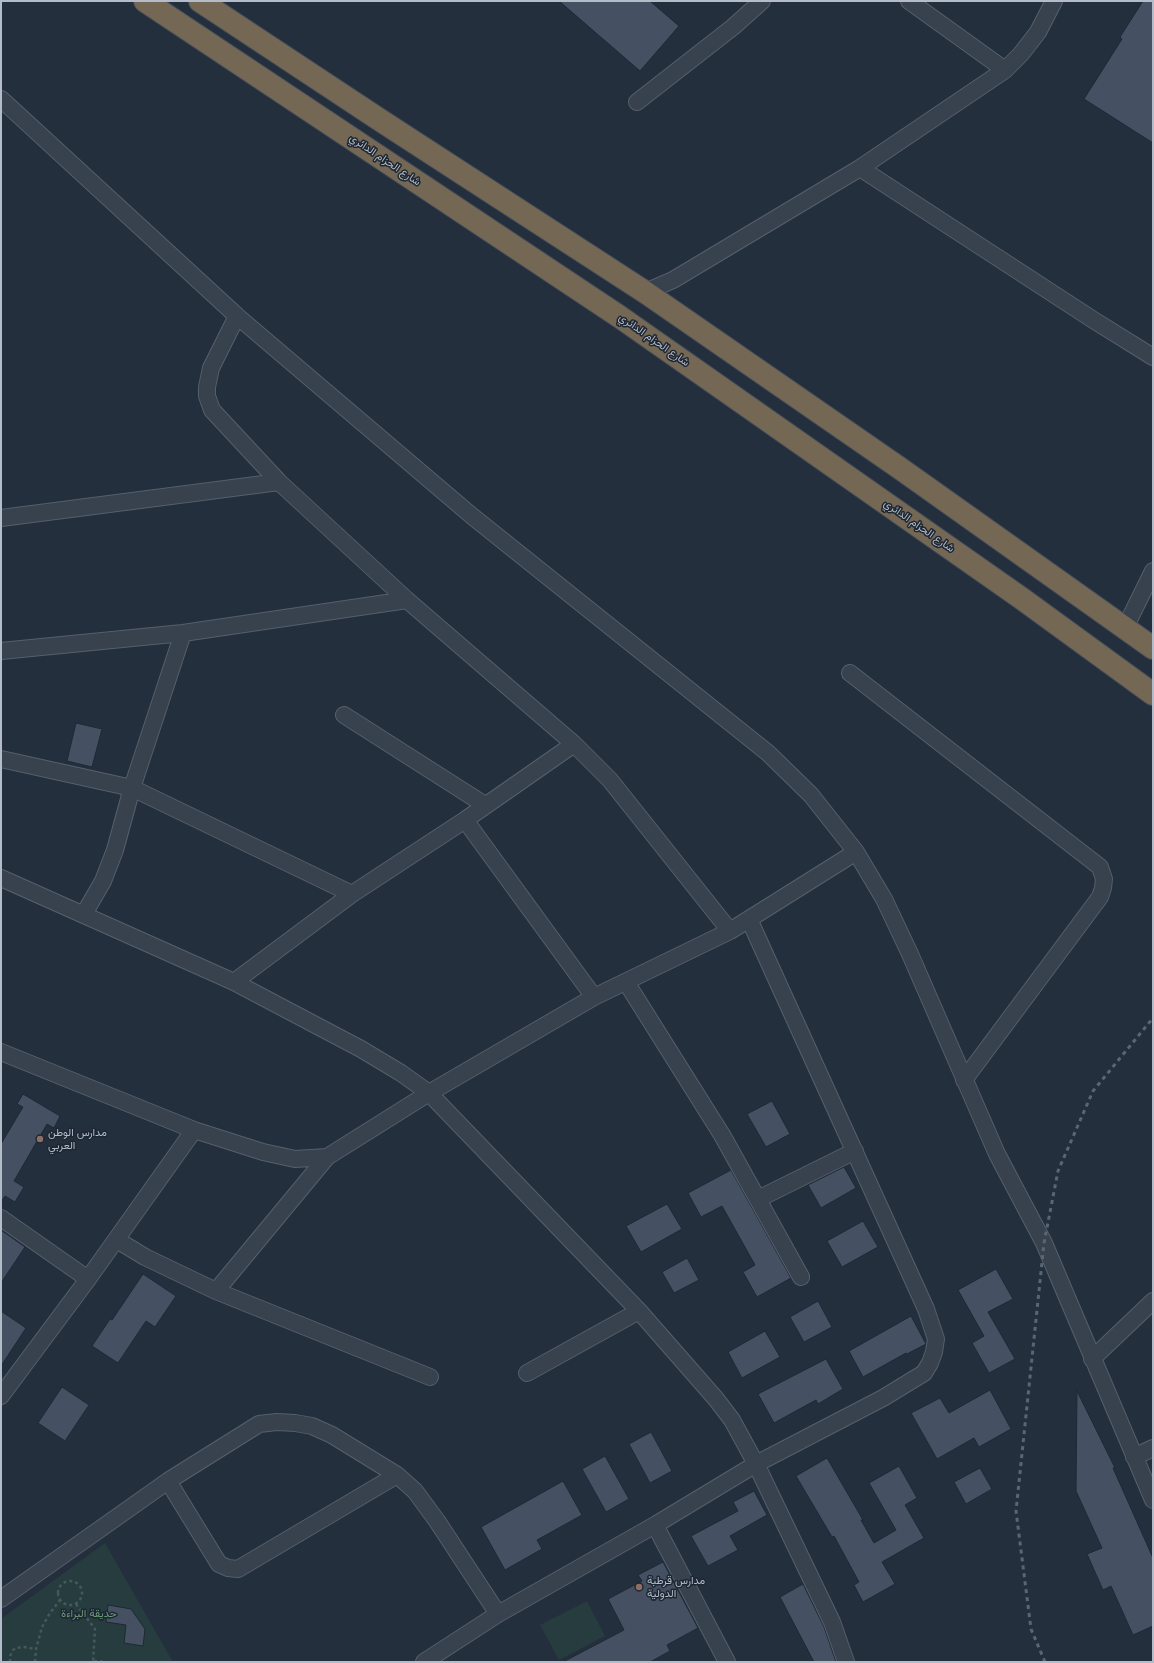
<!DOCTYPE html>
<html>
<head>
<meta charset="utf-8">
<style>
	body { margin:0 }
	#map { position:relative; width:1154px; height:1663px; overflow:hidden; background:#242f3e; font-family:"PT Sans",sans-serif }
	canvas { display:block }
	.frame { position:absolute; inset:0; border:2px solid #b4bcc9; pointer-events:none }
</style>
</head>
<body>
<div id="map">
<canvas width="1154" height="1663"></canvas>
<div class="frame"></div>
</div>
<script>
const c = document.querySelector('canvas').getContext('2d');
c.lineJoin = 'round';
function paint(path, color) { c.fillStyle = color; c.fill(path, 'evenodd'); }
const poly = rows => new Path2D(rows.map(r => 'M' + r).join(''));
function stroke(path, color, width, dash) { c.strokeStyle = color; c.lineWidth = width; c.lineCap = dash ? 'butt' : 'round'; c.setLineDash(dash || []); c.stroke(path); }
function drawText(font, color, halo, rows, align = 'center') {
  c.font = font + ' "PT Sans",Vazirmatn,sans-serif'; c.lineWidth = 3; c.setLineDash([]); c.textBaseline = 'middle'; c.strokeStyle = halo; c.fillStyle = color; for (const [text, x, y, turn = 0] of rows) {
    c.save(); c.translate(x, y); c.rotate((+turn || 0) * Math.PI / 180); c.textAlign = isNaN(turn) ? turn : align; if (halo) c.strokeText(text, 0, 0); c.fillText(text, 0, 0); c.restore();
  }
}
paint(poly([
	[105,1543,173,1662,1,1662,1,1619],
	[587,1601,605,1636,559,1660,540,1625]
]), '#263c3f');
const building = poly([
	[559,1,650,1,679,26,640,71,559,1],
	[1143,1,1153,1,1153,143,1084,99,1122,39,1120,37,1143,1],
	[76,723,102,729,92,767,67,761,76,723],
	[23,1094,60,1116,54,1128,47,1124,14,1181,24,1187,15,1202,5,1196,1,1202,1,1144,23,1107,17,1104,23,1094],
	[772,1101,790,1134,766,1147,747,1114,772,1101],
	[844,1167,856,1188,821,1208,808,1185,844,1167],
	[731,1170,791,1278,757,1297,743,1272,755,1265,722,1206,701,1217,688,1193,731,1170],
	[667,1204,682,1229,641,1252,626,1226,667,1204],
	[863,1221,878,1247,842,1267,827,1241,863,1221],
	[1,1230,25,1247,1,1283,1,1230],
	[687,1258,699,1280,674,1293,662,1272,687,1258],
	[996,1269,1013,1299,988,1312,1015,1359,989,1373,972,1343,984,1336,958,1290,996,1269],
	[143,1274,176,1296,155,1327,146,1321,118,1363,92,1346,110,1319,112,1320,143,1274],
	[818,1301,832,1327,804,1342,790,1317,818,1301],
	[1,1311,26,1328,1,1366,1,1311],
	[911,1316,926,1344,907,1354,906,1353,863,1377,849,1351,911,1316],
	[765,1331,780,1357,742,1378,728,1352,765,1331],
	[826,1359,843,1389,818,1404,816,1400,774,1423,758,1394,826,1359],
	[62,1387,89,1405,65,1441,38,1423,62,1387],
	[990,1390,1011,1429,979,1447,974,1438,937,1459,911,1413,940,1398,949,1413,990,1390],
	[1077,1391,1115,1468,1113,1468,1153,1558,1153,1626,1133,1635,1111,1586,1103,1590,1087,1554,1102,1548,1076,1491,1077,1391],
	[651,1432,672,1471,650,1483,629,1444,651,1432],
	[605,1456,629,1499,606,1512,582,1469,605,1456],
	[827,1458,863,1520,861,1520,874,1543,896,1530,869,1483,899,1466,917,1498,905,1505,924,1538,882,1562,895,1584,863,1602,854,1585,859,1582,834,1536,832,1537,796,1476,827,1458],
	[980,1468,992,1489,966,1504,954,1482,980,1468],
	[563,1481,582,1515,537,1540,542,1549,505,1570,481,1527,563,1481],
	[754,1491,767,1515,730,1536,738,1550,708,1566,691,1536,738,1511,733,1502,754,1491],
	[663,1562,698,1628,667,1645,670,1651,650,1662,563,1662,624,1630,608,1599,642,1581,638,1575,663,1562],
	[803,1584,824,1627,836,1662,814,1662,780,1597,803,1584],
	[108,1605,131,1609,145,1629,143,1646,124,1643,126,1625,106,1622,108,1605]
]);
paint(building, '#455162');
stroke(building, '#1f2835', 1);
const minor = poly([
	[909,1,1005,70],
	[1,99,237,316,472,516,768,753,811,795,856,852,884,899,910,954,997,1154,1044,1243,1153,1500],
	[637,102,733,27,762,1],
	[860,168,1095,321,1153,357],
	[645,292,673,280,860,168,1005,70,1021,54,1038,32,1054,1],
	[237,316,211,368,207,387,207,396,212,410,279,482,407,600,574,744,610,780,730,931],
	[1,518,279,482],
	[1125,628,1153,571],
	[1,651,183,633,407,600],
	[850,673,1100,867,1104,879,1103,888,1100,897,964,1080],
	[344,715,485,805],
	[1,759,132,788,352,894],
	[465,820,594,997],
	[1,878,234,982,361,1049,401,1073,429,1093,639,1311,716,1399,732,1420,756,1464,832,1622,846,1662],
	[84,914,103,881,115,850,132,788,183,633],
	[234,982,352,894,465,820,574,744],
	[626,982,722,1135,801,1277],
	[1,1052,194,1130,263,1152,295,1159,327,1157],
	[758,1199,855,1151],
	[1,1218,88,1279],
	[117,1240,145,1257,216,1291,430,1377],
	[216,1291,327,1157,429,1093,594,997,730,931,856,852],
	[1092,1359,1153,1301],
	[527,1373,639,1311],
	[1,1396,88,1279,194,1130],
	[1134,1457,1153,1448],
	[168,1481,219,1564,228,1568,238,1569,397,1475],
	[655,1525,727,1662],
	[1,1599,168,1481,259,1424,277,1422,295,1423,312,1426,332,1435,397,1475,415,1491,437,1521,498,1614],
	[424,1662,498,1614,655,1525,756,1464,883,1398,924,1373,930,1363,934,1352,936,1339,926,1309,749,919]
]);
const highway = poly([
	[145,1,620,317,1021,598,1153,694],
	[200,1,380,120,645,292,901,469,1153,648]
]);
stroke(minor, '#565f6c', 18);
stroke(highway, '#434c59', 24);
stroke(poly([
	'58 1593a12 12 0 1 1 24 0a12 12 0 1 1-24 0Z',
	[76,1604,95,1629,93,1662],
	[94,1661,105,1662],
	[10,1662,10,1656,13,1650,16,1648,24,1647,36,1649],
	[35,1662,36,1649,42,1627,50,1613,60,1600]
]), '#44595c', 2.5, [3, 3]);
stroke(minor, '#38414e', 16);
stroke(highway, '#746855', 22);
stroke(poly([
	[1045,1662,1031,1629,1016,1511,1044,1243,1058,1171,1093,1091,1153,1018]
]), '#5a6575', 3, [4, 4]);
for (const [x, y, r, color] of [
	[40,1139,4,"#8d6e63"],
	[639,1587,4,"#8d6e63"]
]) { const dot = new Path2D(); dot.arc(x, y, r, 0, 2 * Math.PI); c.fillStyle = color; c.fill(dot); stroke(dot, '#1d2633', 1.5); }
drawText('11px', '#b4bcc9', '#1d2633', [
	["شارع الحزام الدائري",385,160,34],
	["شارع الحزام الدائري",654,340,35],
	["شارع الحزام الدائري",919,526,35]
]);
drawText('11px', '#b4bcc9', '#1d2633', [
	["مدارس الوطن",48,1133],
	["العربي",48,1146],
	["مدارس قرطبة",647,1581],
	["الدولية",647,1594]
], 'left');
drawText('11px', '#6b9a76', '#1d2633', [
	["حديقة البراءة",89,1614]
]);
</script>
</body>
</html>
